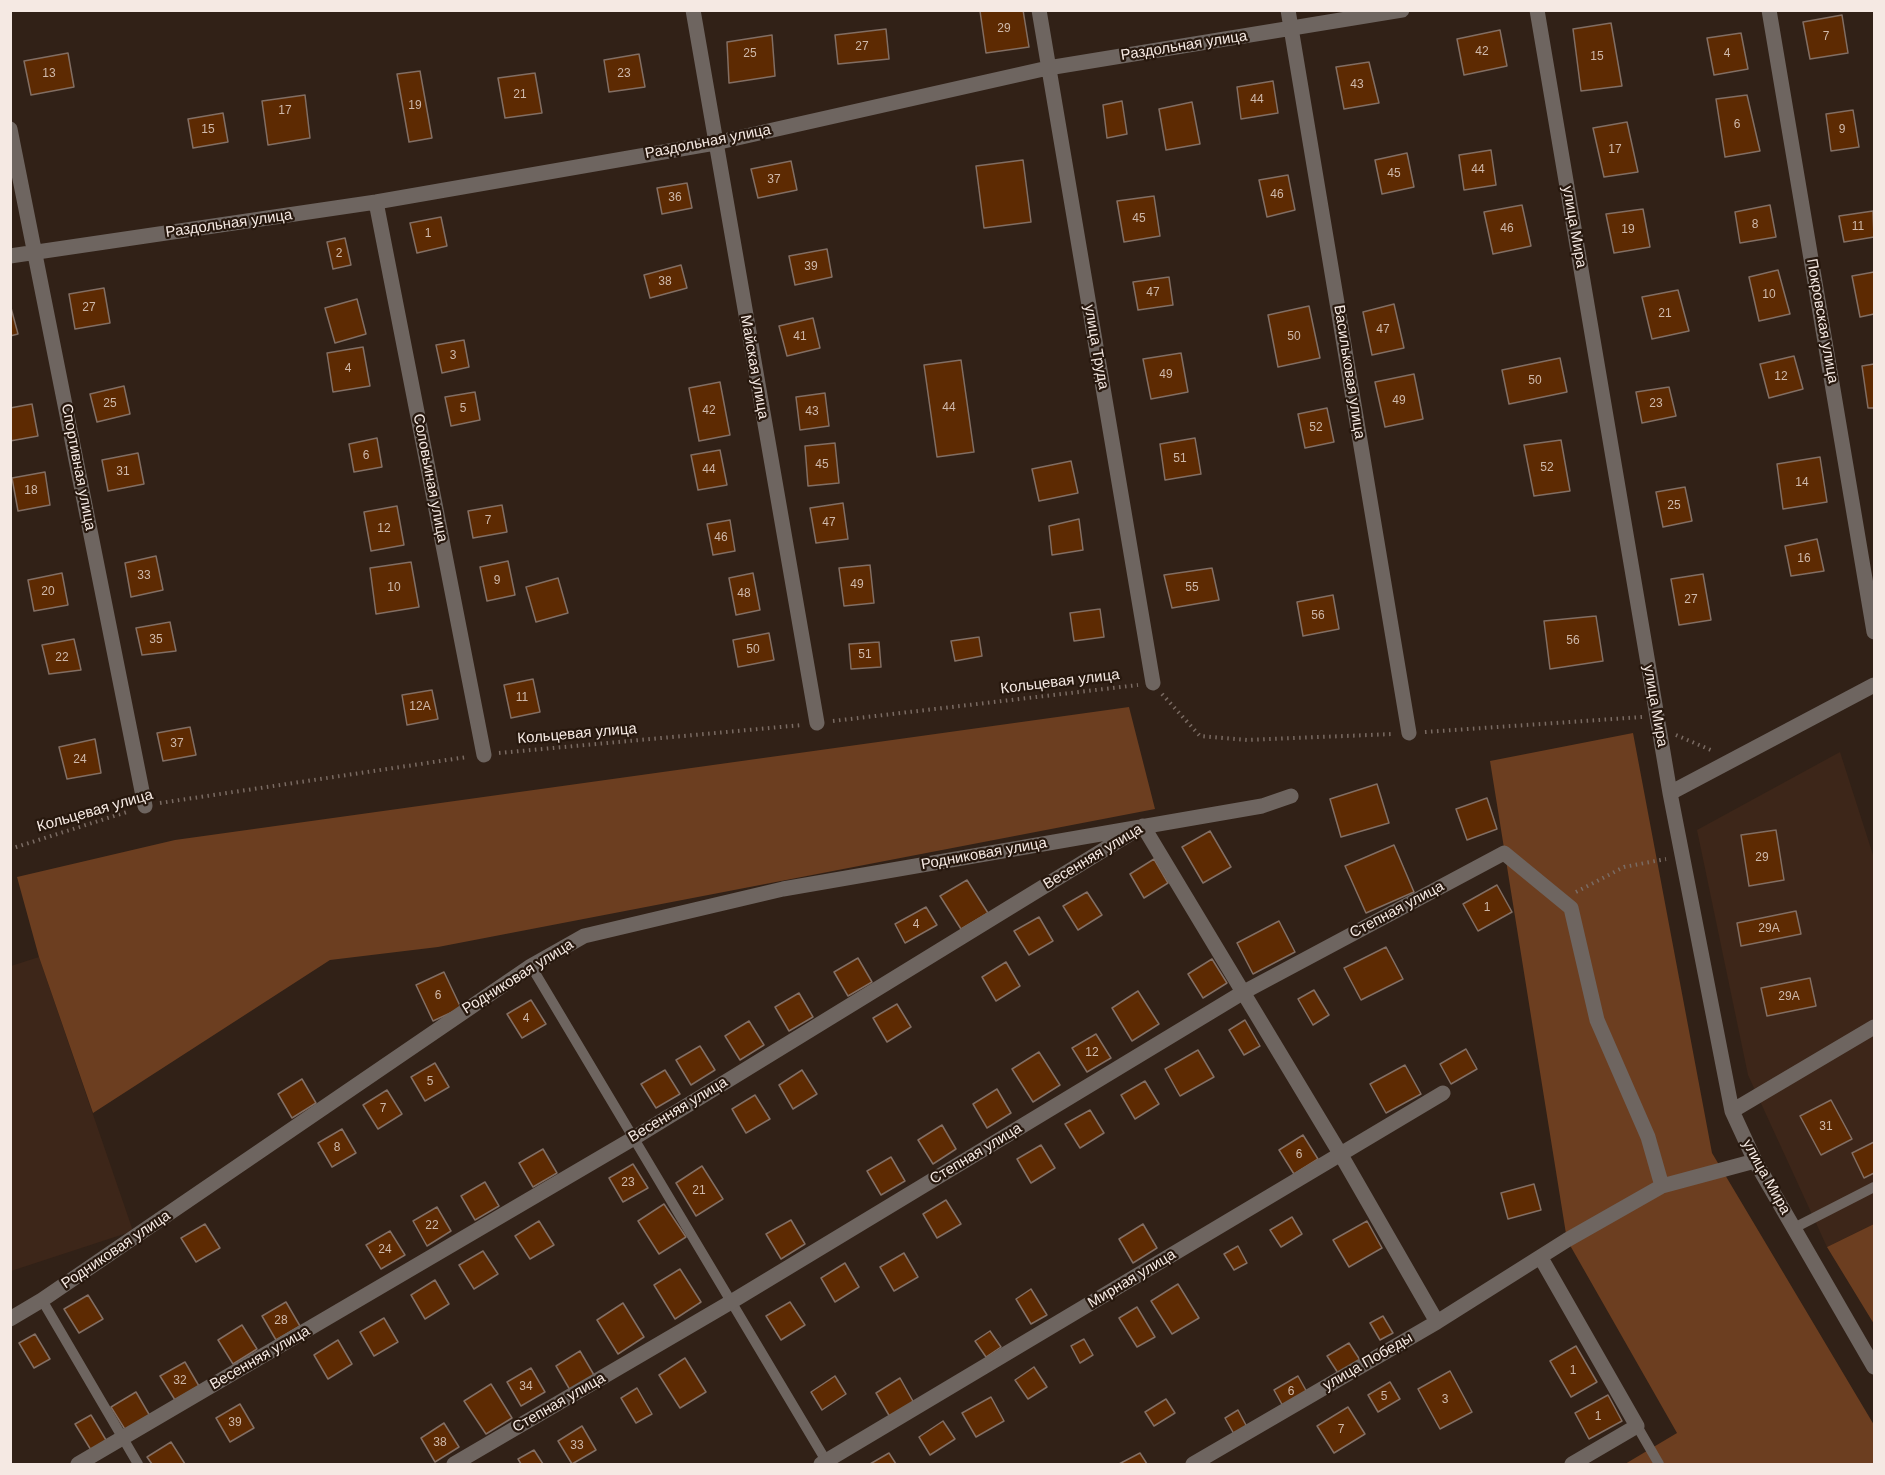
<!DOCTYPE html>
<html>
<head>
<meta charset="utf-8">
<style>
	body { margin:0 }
	#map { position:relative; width:1885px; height:1475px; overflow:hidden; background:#312117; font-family:Helvetica,sans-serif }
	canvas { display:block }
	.frame { position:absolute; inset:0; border:12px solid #f5e9e3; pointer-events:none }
</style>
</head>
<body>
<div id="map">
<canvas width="1885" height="1475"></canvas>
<div class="frame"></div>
</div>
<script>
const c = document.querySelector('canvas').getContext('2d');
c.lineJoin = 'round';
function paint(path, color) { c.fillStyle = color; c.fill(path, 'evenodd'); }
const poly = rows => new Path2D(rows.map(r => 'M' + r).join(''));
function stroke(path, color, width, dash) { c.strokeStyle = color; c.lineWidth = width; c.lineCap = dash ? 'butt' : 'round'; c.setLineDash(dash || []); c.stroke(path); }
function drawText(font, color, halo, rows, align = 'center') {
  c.font = font + ' Helvetica,sans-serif'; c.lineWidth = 4.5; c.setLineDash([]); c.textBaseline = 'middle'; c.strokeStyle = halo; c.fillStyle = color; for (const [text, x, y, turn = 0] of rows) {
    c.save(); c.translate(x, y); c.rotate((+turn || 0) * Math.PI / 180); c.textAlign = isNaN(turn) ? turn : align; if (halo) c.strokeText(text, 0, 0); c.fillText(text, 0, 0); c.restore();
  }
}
paint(poly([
	[1840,752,1874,858,1874,1224,1827,1247,1748,1075,1697,830],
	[39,957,133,1231,11,1271,11,966]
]), '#3d2619');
paint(poly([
	[1129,707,1155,809,438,947,330,960,93,1113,39,957,17,877,175,840],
	[1633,733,1712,1153,1874,1425,1874,1464,1625,1464,1677,1433,1567,1240,1490,761],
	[1874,1224,1874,1324,1827,1247]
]), '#6c3e20');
const building = poly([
	[1023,10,1029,47,986,53,980,11,1023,10],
	[1842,15,1848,53,1810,59,1803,22,1842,15],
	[1611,23,1622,86,1581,91,1573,29,1611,23],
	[886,29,889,59,838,64,835,35,886,29],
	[1500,30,1507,66,1464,75,1457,39,1500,30],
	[1741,33,1748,69,1714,75,1707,38,1741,33],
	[772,35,775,76,729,83,727,42,772,35],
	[68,53,74,87,31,95,24,61,68,53],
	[639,54,645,87,609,92,604,60,639,54],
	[1369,62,1379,103,1344,109,1336,67,1369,62],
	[420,71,432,138,409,142,397,74,420,71],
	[535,73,542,113,505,118,498,78,535,73],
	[1273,81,1278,113,1241,119,1237,87,1273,81],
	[305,95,310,138,268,145,262,101,305,95],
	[1747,95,1760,151,1725,157,1716,99,1747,95],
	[1122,101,1127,134,1107,138,1103,105,1122,101],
	[1192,102,1200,144,1166,150,1159,109,1192,102],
	[1853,110,1859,147,1831,151,1826,114,1853,110],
	[223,113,228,142,193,148,188,119,223,113],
	[1627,122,1638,172,1604,177,1593,128,1627,122],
	[1491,150,1496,185,1464,190,1459,155,1491,150],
	[1407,153,1414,187,1382,194,1375,160,1407,153],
	[1023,160,1031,222,984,228,976,166,1023,160],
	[791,161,797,190,758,198,751,169,791,161],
	[1288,175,1295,210,1267,217,1259,180,1288,175],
	[687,183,692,208,662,214,657,188,687,183],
	[1154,196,1160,236,1124,242,1117,201,1154,196],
	[1522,205,1531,246,1493,254,1484,212,1522,205],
	[1770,205,1776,237,1740,243,1735,212,1770,205],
	[1643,209,1650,247,1614,253,1606,214,1643,209],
	[1873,211,1874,237,1844,242,1839,216,1873,211],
	[441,217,447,246,417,253,410,223,441,217],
	[345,238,351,265,333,269,327,242,345,238],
	[827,249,832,277,795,285,789,256,827,249],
	[681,265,687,288,650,298,644,275,681,265],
	[1778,270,1790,314,1759,321,1749,277,1778,270],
	[1874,272,1874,314,1860,317,1852,276,1874,272],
	[1169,277,1173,305,1138,310,1133,282,1169,277],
	[104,288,110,323,75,329,69,294,104,288],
	[1678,290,1689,331,1652,339,1642,297,1678,290],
	[357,299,366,334,335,343,325,308,357,299],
	[10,304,18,334,10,336,10,304],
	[1394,304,1404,348,1372,355,1363,312,1394,304],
	[1309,306,1320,358,1278,367,1268,315,1309,306],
	[813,318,820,348,787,356,779,326,813,318],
	[464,340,469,367,442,373,436,345,464,340],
	[363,347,370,386,333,392,327,353,363,347],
	[1181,353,1188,392,1151,399,1143,359,1181,353],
	[1794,356,1803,389,1769,398,1760,364,1794,356],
	[1560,358,1567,392,1509,404,1502,370,1560,358],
	[961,360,974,452,937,457,924,365,961,360],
	[1874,364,1874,408,1868,408,1862,366,1874,364],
	[1414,374,1423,419,1385,427,1375,382,1414,374],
	[720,382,730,435,699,441,689,388,720,382],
	[124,386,130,414,97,422,90,394,124,386],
	[1669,387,1676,416,1642,423,1636,392,1669,387],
	[475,392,480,420,451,426,445,397,475,392],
	[825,393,829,426,800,430,796,397,825,393],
	[32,404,38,436,10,441,10,408,32,404],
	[1327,408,1334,442,1305,448,1298,414,1327,408],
	[377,438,382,467,354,472,349,444,377,438],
	[1195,438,1201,474,1165,480,1160,444,1195,438],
	[1561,440,1570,491,1534,496,1524,445,1561,440],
	[835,443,839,483,808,486,805,446,835,443],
	[720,450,727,485,698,490,691,455,720,450],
	[138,453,144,484,108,491,102,460,138,453],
	[1820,457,1827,502,1783,509,1777,464,1820,457],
	[1071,461,1078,493,1039,501,1032,469,1071,461],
	[45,472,50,505,18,511,12,478,45,472],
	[1685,487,1692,521,1663,527,1656,492,1685,487],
	[843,503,848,539,816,543,810,508,843,503],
	[502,505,507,532,473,538,468,511,502,505],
	[397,506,404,545,371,551,364,512,397,506],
	[1079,519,1083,550,1052,555,1049,526,1079,519],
	[730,520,735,551,713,555,707,524,730,520],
	[1817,539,1824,571,1791,576,1785,546,1817,539],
	[156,556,163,590,131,597,125,563,156,556],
	[508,561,515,595,487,601,480,567,508,561],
	[411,562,419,607,376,614,370,568,411,562],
	[870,565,874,603,844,606,839,568,870,565],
	[1212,568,1219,600,1172,608,1164,575,1212,568],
	[62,573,68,605,34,611,28,580,62,573],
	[753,573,760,610,736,615,729,578,753,573],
	[1703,574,1711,620,1679,625,1671,579,1703,574],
	[558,578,568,613,536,622,526,587,558,578],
	[1333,595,1339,629,1303,636,1297,602,1333,595],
	[1100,609,1104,637,1074,641,1070,613,1100,609],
	[1596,616,1603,661,1550,669,1544,621,1596,616],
	[170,622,176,651,142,655,136,628,170,622],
	[769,633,774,660,738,667,733,640,769,633],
	[979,637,982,656,955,661,951,641,979,637],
	[74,639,81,670,49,674,42,645,74,639],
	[879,642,881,667,851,669,849,644,879,642],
	[533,679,540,712,511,718,504,685,533,679],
	[432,690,438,719,407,725,402,695,432,690],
	[190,727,196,755,163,761,157,733,190,727],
	[95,739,101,773,67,779,59,747,95,739],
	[1377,784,1389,823,1341,837,1330,799,1377,784],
	[1487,798,1497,829,1467,840,1456,809,1487,798],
	[1776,830,1784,880,1749,886,1741,835,1776,830],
	[1210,831,1231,867,1203,883,1182,847,1210,831],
	[1394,845,1414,892,1366,913,1345,866,1394,845],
	[1154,859,1168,883,1144,898,1130,874,1154,859],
	[967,880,988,913,961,929,940,896,967,880],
	[1497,885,1512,912,1478,931,1463,904,1497,885],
	[1087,892,1102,915,1078,930,1063,906,1087,892],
	[926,907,937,925,905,943,895,924,926,907],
	[1796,911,1801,934,1741,946,1737,923,1796,911],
	[1039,917,1053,941,1029,955,1014,931,1039,917],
	[1279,921,1295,952,1253,974,1237,943,1279,921],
	[1386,947,1403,979,1361,1000,1344,968,1386,947],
	[858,958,872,982,848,996,834,972,858,958],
	[1212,959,1227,983,1203,998,1188,974,1212,959],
	[1006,962,1020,986,996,1001,982,977,1006,962],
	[444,972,461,1008,433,1021,416,985,444,972],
	[1810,978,1816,1006,1767,1016,1761,988,1810,978],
	[1314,990,1329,1015,1313,1025,1298,999,1314,990],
	[1138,991,1159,1024,1132,1041,1112,1008,1138,991],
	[799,993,813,1017,789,1031,775,1007,799,993],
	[531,1000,546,1024,522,1038,507,1014,531,1000],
	[897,1004,911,1027,887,1042,873,1018,897,1004],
	[1245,1020,1260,1046,1244,1055,1229,1030,1245,1020],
	[749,1021,764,1045,740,1060,725,1036,749,1021],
	[1096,1034,1111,1058,1087,1072,1072,1048,1096,1034],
	[700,1046,715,1070,691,1085,676,1060,700,1046],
	[1466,1049,1477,1069,1451,1084,1440,1064,1466,1049],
	[1198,1050,1214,1077,1180,1096,1165,1069,1198,1050],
	[1039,1052,1060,1085,1033,1102,1012,1069,1039,1052],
	[435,1063,449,1087,425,1101,411,1077,435,1063],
	[1405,1065,1421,1094,1386,1113,1370,1084,1405,1065],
	[665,1070,680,1094,656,1108,641,1084,665,1070],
	[802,1070,817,1094,793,1109,779,1085,802,1070],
	[302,1079,316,1103,292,1118,278,1094,302,1079],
	[1145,1081,1159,1104,1135,1119,1121,1095,1145,1081],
	[997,1089,1011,1113,987,1128,973,1104,997,1089],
	[387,1090,402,1114,378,1129,363,1105,387,1090],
	[755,1095,770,1119,746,1133,732,1109,755,1095],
	[1831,1100,1852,1139,1821,1155,1800,1116,1831,1100],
	[1090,1110,1104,1133,1080,1148,1065,1124,1090,1110],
	[942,1125,956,1149,933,1164,918,1140,942,1125],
	[342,1129,356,1153,332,1167,318,1143,342,1129],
	[1303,1135,1318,1159,1294,1174,1279,1150,1303,1135],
	[1874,1142,1874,1173,1864,1178,1852,1153,1874,1142],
	[1041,1145,1055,1168,1031,1183,1017,1159,1041,1145],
	[543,1149,557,1173,533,1187,519,1163,543,1149],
	[891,1157,905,1181,881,1195,867,1171,891,1157],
	[633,1164,648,1188,623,1202,609,1178,633,1164],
	[702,1166,723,1199,696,1216,676,1183,702,1166],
	[485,1182,499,1206,475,1220,461,1196,485,1182],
	[1534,1184,1541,1210,1508,1219,1501,1193,1534,1184],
	[946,1200,961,1224,937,1238,923,1214,946,1200],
	[664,1204,686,1237,659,1254,638,1221,664,1204],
	[437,1207,451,1231,427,1246,413,1221,437,1207],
	[1292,1217,1302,1234,1281,1247,1270,1230,1292,1217],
	[791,1220,805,1244,781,1259,766,1234,791,1220],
	[539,1221,554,1245,530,1259,515,1236,539,1221],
	[1367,1221,1382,1248,1349,1267,1333,1240,1367,1221],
	[205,1224,220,1248,196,1262,181,1238,205,1224],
	[1143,1224,1157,1248,1133,1263,1119,1239,1143,1224],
	[390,1231,405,1255,381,1269,366,1245,390,1231],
	[1238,1246,1247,1263,1234,1270,1224,1254,1238,1246],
	[483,1251,498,1274,474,1289,459,1265,483,1251],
	[904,1253,918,1277,894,1291,880,1267,904,1253],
	[845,1263,859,1287,835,1302,821,1278,845,1263],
	[680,1269,701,1302,675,1319,654,1285,680,1269],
	[435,1280,449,1304,425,1319,411,1295,435,1280],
	[1178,1284,1199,1318,1172,1334,1151,1301,1178,1284],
	[1031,1289,1047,1315,1031,1324,1016,1299,1031,1289],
	[88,1295,103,1319,79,1333,64,1309,88,1295],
	[286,1302,300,1326,276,1340,262,1316,286,1302],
	[790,1302,805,1325,781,1340,766,1316,790,1302],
	[623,1303,644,1337,618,1354,597,1320,623,1303],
	[1137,1307,1155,1337,1137,1347,1119,1318,1137,1307],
	[1383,1316,1393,1333,1380,1340,1370,1323,1383,1316],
	[384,1318,398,1342,374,1356,360,1332,384,1318],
	[242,1325,257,1349,233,1364,218,1340,242,1325],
	[990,1331,1001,1347,986,1357,975,1341,990,1331],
	[35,1334,50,1359,34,1368,19,1343,35,1334],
	[1084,1339,1093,1355,1080,1363,1071,1346,1084,1339],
	[338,1340,352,1364,328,1379,314,1355,338,1340],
	[1349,1343,1360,1360,1338,1373,1327,1356,1349,1343],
	[1576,1346,1597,1382,1571,1397,1550,1361,1576,1346],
	[580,1351,594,1375,570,1390,556,1366,580,1351],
	[685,1358,706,1392,680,1408,659,1375,685,1358],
	[185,1362,199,1386,175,1400,160,1376,185,1362],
	[1034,1367,1047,1387,1028,1399,1015,1380,1034,1367],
	[531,1368,545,1392,521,1406,507,1382,531,1368],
	[1450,1371,1472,1412,1440,1429,1418,1389,1450,1371],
	[835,1376,846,1394,822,1410,811,1392,835,1376],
	[1298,1376,1308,1394,1284,1408,1274,1390,1298,1376],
	[900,1378,914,1403,890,1417,876,1393,900,1378],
	[1390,1382,1400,1399,1378,1412,1368,1395,1390,1382],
	[491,1384,512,1418,486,1434,464,1401,491,1384],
	[637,1388,652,1414,636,1423,621,1398,637,1388],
	[136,1392,150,1416,126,1431,111,1407,136,1392],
	[1608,1395,1622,1421,1589,1439,1575,1413,1608,1395],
	[991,1397,1004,1421,976,1437,962,1413,991,1397],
	[1166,1399,1175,1413,1154,1426,1145,1412,1166,1399],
	[240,1404,254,1428,230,1442,216,1418,240,1404],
	[1348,1407,1365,1434,1334,1453,1317,1426,1348,1407],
	[1238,1410,1247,1427,1234,1434,1225,1418,1238,1410],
	[91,1415,106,1440,91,1450,75,1424,91,1415],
	[943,1421,955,1439,930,1455,919,1437,943,1421],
	[444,1423,459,1447,435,1462,421,1438,444,1423],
	[582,1426,596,1450,572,1464,558,1441,582,1426],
	[171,1442,185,1464,152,1464,147,1457,171,1442],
	[534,1450,543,1464,521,1464,518,1459,534,1450],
	[889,1453,896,1464,870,1464,889,1453],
	[1140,1453,1147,1464,1119,1464,1140,1453]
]);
paint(building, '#5d2a02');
stroke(building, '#826e63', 1.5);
stroke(poly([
	[1162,694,1200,736,1247,740,1393,734],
	[833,721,1138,685],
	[1425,732,1642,717],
	[1676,735,1713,751],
	[499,753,802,725],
	[160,803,467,757],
	[10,849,130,811],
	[1576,892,1624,867,1666,859]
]), '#7a6b63', 4, [1.5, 4.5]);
stroke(poly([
	[531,966,828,1464],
	[1794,1228,1874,1187],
	[42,1300,138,1464],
	[1637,1426,1659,1464]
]), '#6e6560', 10);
stroke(poly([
	[693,10,817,723],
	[1039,10,1153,683],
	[1288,10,1409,733],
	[1537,10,1670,793,1732,1111,1755,1161,1874,1367],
	[1769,10,1874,632],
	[10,129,145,806],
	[376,202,484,755],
	[10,256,376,202,715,143,1048,68,1402,10],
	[1670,793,1874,685],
	[1143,826,1341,1155,1437,1322],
	[1732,1111,1874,1027],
	[1541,1258,1637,1426,1572,1464],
	[10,1319,42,1300,531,966,584,936,783,889,1262,806,1291,796],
	[78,1464,634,1138,1136,830],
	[454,1464,731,1302,1242,993,1504,853,1571,908,1597,1020,1648,1137,1662,1186],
	[821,1464,1443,1093],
	[1193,1464,1437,1322,1567,1240,1662,1186,1755,1161]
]), '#6e6560', 15);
drawText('12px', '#cfb9ab', null, [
	["29",1004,29],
	["7",1826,37],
	["27",862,47],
	["42",1482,52],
	["25",750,54],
	["4",1727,54],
	["15",1597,57],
	["13",49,74],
	["23",624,74],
	["43",1357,85],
	["21",520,95],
	["44",1257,100],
	["19",415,106],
	["17",285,111],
	["6",1737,125],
	["15",208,130],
	["9",1842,130],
	["17",1615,150],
	["44",1478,170],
	["45",1394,174],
	["37",774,180],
	["46",1277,195],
	["36",675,198],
	["45",1139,219],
	["8",1755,225],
	["11",1858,227],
	["46",1507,229],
	["19",1628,230],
	["1",428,234],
	["2",339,254],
	["39",811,267],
	["38",665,282],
	["47",1153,293],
	["10",1769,295],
	["27",89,308],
	["21",1665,314],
	["47",1383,330],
	["41",800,337],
	["50",1294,337],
	["3",453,356],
	["4",348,369],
	["49",1166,375],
	["12",1781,377],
	["50",1535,381],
	["49",1399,401],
	["25",110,404],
	["23",1656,404],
	["44",949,408],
	["5",463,409],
	["42",709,411],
	["43",812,412],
	["52",1316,428],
	["6",366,456],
	["51",1180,459],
	["45",822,465],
	["52",1547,468],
	["44",709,470],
	["31",123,472],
	["14",1802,483],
	["18",31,491],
	["25",1674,506],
	["7",488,521],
	["47",829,523],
	["12",384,529],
	["46",721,538],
	["16",1804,559],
	["33",144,576],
	["9",497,581],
	["49",857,585],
	["10",394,588],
	["55",1192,588],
	["20",48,592],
	["48",744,594],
	["27",1691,600],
	["56",1318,616],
	["35",156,640],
	["56",1573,641],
	["50",753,650],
	["51",865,655],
	["22",62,658],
	["11",522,698],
	["12А",420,707],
	["37",177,744],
	["24",80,760],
	["29",1762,858],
	["1",1487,908],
	["4",916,925],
	["29А",1769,929],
	["6",438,996],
	["29А",1789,997],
	["4",526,1019],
	["12",1092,1053],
	["5",430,1082],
	["7",383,1109],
	["31",1826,1127],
	["8",337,1148],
	["6",1299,1155],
	["23",628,1183],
	["21",699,1191],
	["22",432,1226],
	["24",385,1250],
	["28",281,1321],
	["1",1573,1371],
	["32",180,1381],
	["34",526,1387],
	["6",1291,1392],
	["5",1384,1397],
	["3",1445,1400],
	["1",1598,1417],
	["39",235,1423],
	["7",1341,1430],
	["38",440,1443],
	["33",577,1446]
]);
drawText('15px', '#f5e9e3', '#27180e', [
	["Раздольная улица",1184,46,-9],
	["Раздольная улица",708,142,-11],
	["Раздольная улица",229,224,-8],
	["улица Мира",1574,227,80],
	["Покровская улица",1822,321,80],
	["улица Труда",1096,347,80],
	["Майская улица",754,367,80],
	["Васильковая улица",1349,372,81],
	["Спортивная улица",78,467,79],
	["Соловьиная улица",430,478,79],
	["Кольцевая улица",1060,682,-7],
	["улица Мира",1655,706,80],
	["Кольцевая улица",577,734,-5],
	["Кольцевая улица",95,811,-16],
	["Родниковая улица",984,854,-10],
	["Весенняя улица",1093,857,-31],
	["Степная улица",1397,910,-28],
	["Родниковая улица",518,977,-32],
	["Весенняя улица",678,1110,-31],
	["Степная улица",976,1154,-31],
	["улица Мира",1766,1177,61],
	["Родниковая улица",116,1250,-34],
	["Мирная улица",1132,1279,-31],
	["Весенняя улица",260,1358,-30],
	["улица Победы",1368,1362,-30],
	["Степная улица",559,1403,-30]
]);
</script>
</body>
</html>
